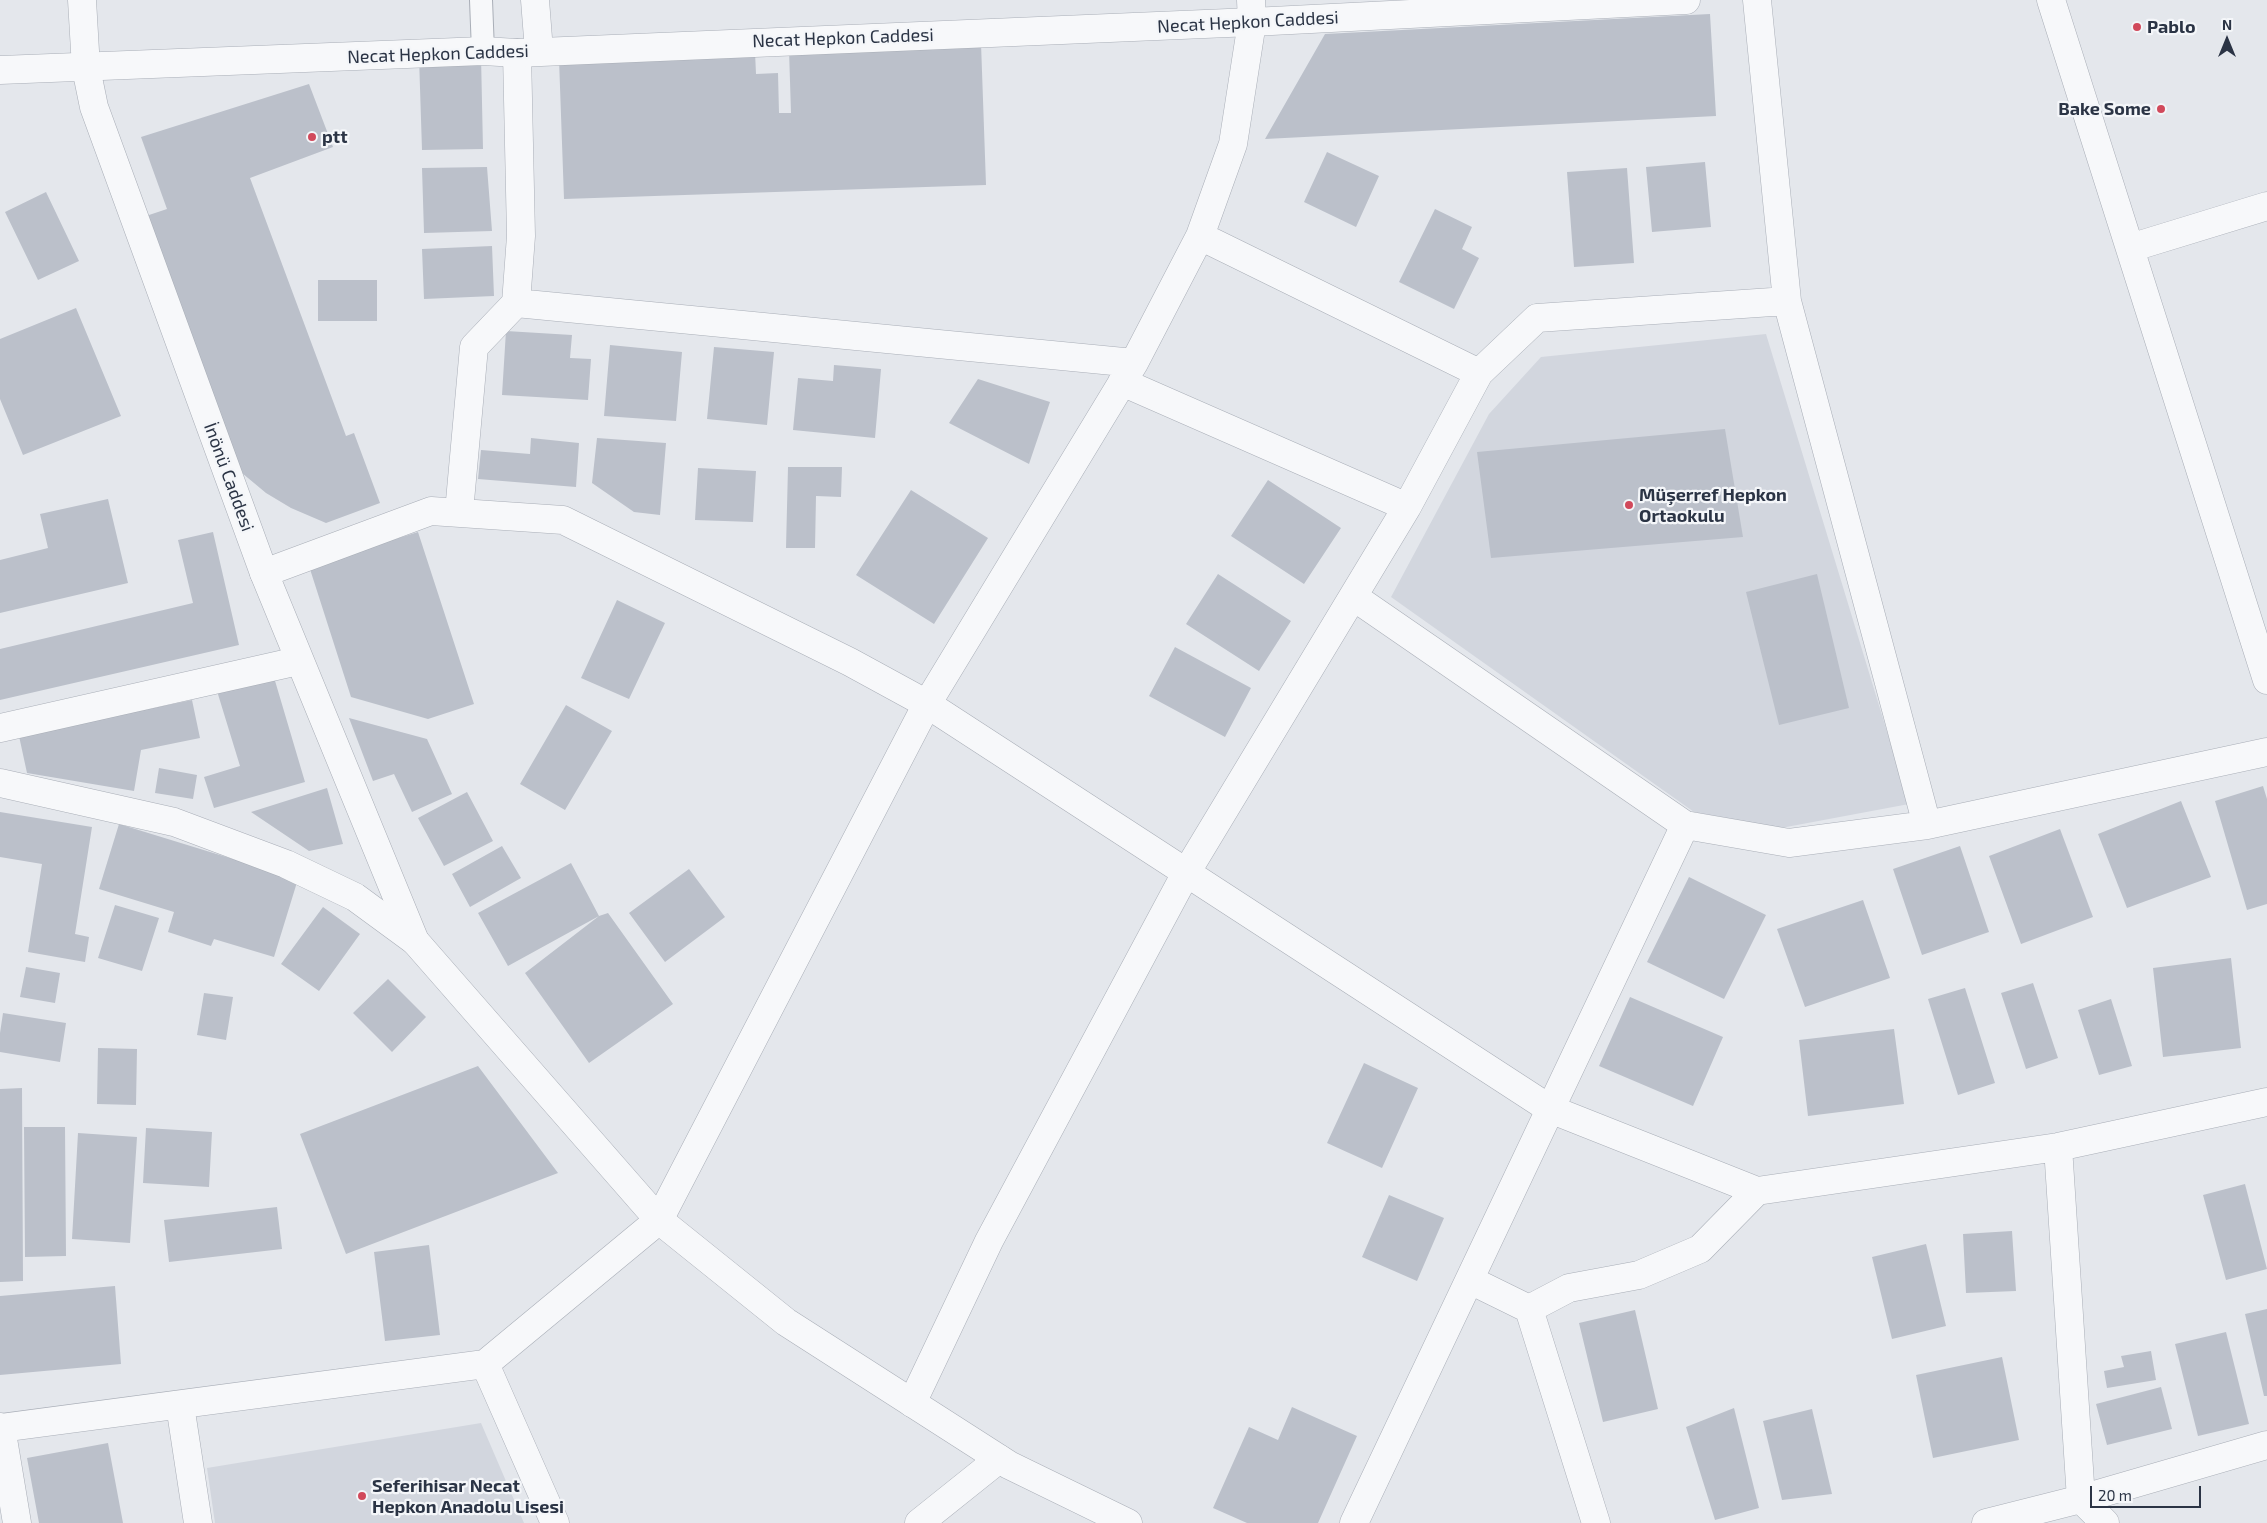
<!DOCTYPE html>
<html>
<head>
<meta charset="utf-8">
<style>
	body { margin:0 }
	#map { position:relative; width:2267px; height:1523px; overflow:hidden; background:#e4e7ec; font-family:"Exo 2",sans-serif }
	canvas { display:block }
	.north { position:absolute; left:2202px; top:15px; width:50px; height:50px; -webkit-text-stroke:4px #f4f6f9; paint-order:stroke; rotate:0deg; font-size:14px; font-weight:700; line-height:20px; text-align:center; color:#2b3445 }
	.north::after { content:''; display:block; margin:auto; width:18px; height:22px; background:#2b3445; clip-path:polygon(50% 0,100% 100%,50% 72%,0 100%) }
	.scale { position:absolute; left:2090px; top:1486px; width:111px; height:22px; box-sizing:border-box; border:2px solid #2b3445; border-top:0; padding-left:6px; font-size:15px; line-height:18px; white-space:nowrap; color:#2b3445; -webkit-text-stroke:4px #f4f6f9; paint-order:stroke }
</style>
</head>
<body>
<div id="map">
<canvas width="2267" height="1523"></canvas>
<div class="north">N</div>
<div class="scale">20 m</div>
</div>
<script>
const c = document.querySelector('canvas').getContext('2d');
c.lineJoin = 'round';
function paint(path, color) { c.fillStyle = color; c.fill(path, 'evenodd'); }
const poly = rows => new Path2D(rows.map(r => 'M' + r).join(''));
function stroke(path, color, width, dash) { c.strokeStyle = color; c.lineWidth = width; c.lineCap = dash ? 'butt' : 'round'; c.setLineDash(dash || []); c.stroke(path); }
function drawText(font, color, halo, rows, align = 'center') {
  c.font = font + ' "Exo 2",sans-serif'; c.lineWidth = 4.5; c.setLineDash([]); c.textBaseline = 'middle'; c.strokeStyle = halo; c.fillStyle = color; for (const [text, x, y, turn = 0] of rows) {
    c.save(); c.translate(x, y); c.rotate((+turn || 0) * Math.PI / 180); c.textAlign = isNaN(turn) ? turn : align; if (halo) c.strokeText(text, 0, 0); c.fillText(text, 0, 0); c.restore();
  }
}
paint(poly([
	[1766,334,1909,804,1781,828,1694,812,1391,597,1489,414,1541,357],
	[481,1423,524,1523,215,1523,207,1468]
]), '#d2d6de');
paint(poly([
	[1710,14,1716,116,1265,139,1325,34],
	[981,43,986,185,564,199,559,59,755,52,756,74,778,73,779,113,791,113,789,50],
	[481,56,483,149,422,150,419,57],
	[309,84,333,147,250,178,346,436,354,433,380,503,326,523,291,508,266,493,242,473,146,216,167,209,141,137],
	[1327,152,1379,176,1356,227,1304,202],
	[1705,162,1711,227,1652,232,1646,167],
	[487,167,492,231,424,233,422,168],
	[1627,168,1634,263,1574,267,1567,172],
	[46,192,79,261,38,280,5,212],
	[1435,209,1472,227,1462,249,1479,258,1454,309,1399,282],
	[492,246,494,296,424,299,422,249],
	[318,280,377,280,377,321,318,321],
	[76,308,121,416,23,455,0,399,0,339],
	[506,331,572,335,570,358,591,359,588,400,502,395],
	[610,345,682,352,676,421,604,416],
	[714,347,774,352,767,425,707,419],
	[834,365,881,369,875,438,793,430,798,378,833,381],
	[978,379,1050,402,1029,464,949,423],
	[1725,429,1743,537,1491,558,1477,452],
	[531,438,579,443,576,487,478,479,481,450,530,454],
	[597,438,666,443,660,515,634,512,592,483],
	[788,467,842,467,841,497,816,496,815,548,786,548],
	[698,468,756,471,753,522,695,520],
	[1268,480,1341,528,1304,584,1231,536],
	[911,490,988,538,934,624,856,575],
	[108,499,128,583,0,613,0,560,48,548,40,514],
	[213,532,239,645,0,700,0,649,193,603,178,540],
	[418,532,474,704,428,719,351,697,309,566],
	[1218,574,1291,621,1259,671,1186,624],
	[1817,574,1849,708,1779,725,1746,592],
	[617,600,665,623,629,699,581,678],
	[1175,647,1251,688,1225,737,1149,696],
	[273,674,305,782,214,808,204,777,240,766,217,691],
	[192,700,200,738,141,750,134,791,27,773,19,736],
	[566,705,612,731,565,810,520,784],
	[349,718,427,739,452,794,412,812,394,774,373,781],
	[159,768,197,775,193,799,155,793],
	[2263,786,2267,799,2267,904,2247,910,2215,801],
	[327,788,343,844,309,851,251,812],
	[467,792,493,841,444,866,418,818],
	[2181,801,2211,877,2127,908,2098,834],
	[0,812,92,827,75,934,89,937,85,962,28,952,42,864,0,857],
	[119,824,298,879,274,957,214,939,211,946,168,932,174,912,99,889],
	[2060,829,2093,917,2021,944,1989,856],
	[502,846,521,878,470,907,452,874],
	[1960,846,1989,932,1922,955,1893,869],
	[571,863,599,916,508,966,478,913],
	[689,869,725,917,665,962,629,913],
	[1689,877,1766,915,1724,999,1647,962],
	[1863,900,1890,978,1805,1007,1777,929],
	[115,905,159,918,142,971,98,958],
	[323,907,360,934,319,991,281,964],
	[608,913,673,1004,589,1063,525,973,599,916],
	[2231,958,2241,1048,2163,1057,2153,968],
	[26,967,60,973,55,1003,20,997],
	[388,979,426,1017,392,1052,353,1013],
	[2033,983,2058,1058,2026,1069,2001,993],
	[1965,988,1995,1083,1958,1095,1928,999],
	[204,993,233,997,226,1040,197,1035],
	[1630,997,1723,1037,1693,1106,1599,1066],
	[2111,999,2132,1066,2099,1075,2078,1010],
	[3,1013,66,1023,60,1062,0,1052,0,1033],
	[1894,1029,1904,1104,1808,1116,1799,1040],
	[98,1048,137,1049,136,1105,97,1104],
	[1364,1063,1418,1088,1382,1168,1327,1143],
	[478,1066,558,1173,346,1254,300,1134],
	[22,1088,23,1281,0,1282,0,1089],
	[24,1127,65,1127,66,1256,25,1257],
	[146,1128,212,1132,209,1187,143,1183],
	[78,1133,137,1137,130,1243,72,1239],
	[2245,1184,2267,1269,2226,1280,2203,1195],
	[1389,1195,1444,1218,1417,1281,1362,1257],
	[277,1207,282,1249,169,1262,164,1220],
	[2012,1231,2016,1291,1966,1293,1963,1234],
	[1926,1244,1946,1326,1892,1339,1872,1257],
	[429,1245,440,1335,385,1341,374,1252],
	[115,1286,121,1364,0,1375,0,1296],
	[2267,1309,2267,1396,2264,1396,2245,1314],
	[1635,1310,1658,1409,1603,1422,1579,1323],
	[2226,1332,2249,1424,2198,1436,2175,1344],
	[2151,1351,2156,1380,2107,1388,2104,1371,2124,1367,2121,1356],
	[2002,1357,2019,1440,1933,1458,1916,1375],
	[2161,1387,2172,1429,2107,1445,2096,1404],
	[1292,1407,1357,1436,1318,1523,1247,1523,1213,1508,1249,1427,1278,1440],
	[1734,1408,1759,1508,1715,1520,1686,1427],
	[1812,1409,1832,1494,1782,1500,1763,1421],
	[108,1443,123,1523,39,1523,27,1458]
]), '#bbc0ca');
const service = poly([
	[481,0,483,51]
]);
const minor = poly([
	[82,0,86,68],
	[535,0,539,51],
	[1757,0,1787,301,1927,825],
	[2051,0,2267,680],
	[1200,236,1479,373],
	[2130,248,2267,206],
	[516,303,1134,363],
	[1122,382,1407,507],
	[459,512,474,347,516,303,521,236,517,53],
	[264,573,431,511,563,520,850,662,927,704,1550,1109,1757,1191,2058,1147,2267,1102],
	[1354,597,1685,825,1789,843,1927,825,2267,752],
	[0,728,298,661],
	[0,783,174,822,286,864,355,897,415,941],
	[2058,1147,2081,1499,2105,1523],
	[1470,1280,1529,1309,1596,1523],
	[1529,1309,1569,1288,1639,1275,1700,1249,1757,1191],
	[485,1364,555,1523],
	[912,1403,989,1241,1186,873,1407,507,1479,373,1537,318,1787,301],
	[180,1405,198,1523],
	[1,1427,17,1523],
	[0,1428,485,1364,659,1220,927,704,1134,363,1200,236,1233,144,1252,22,1251,0],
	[919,1523,999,1459],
	[1354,1523,1685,825]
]);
const tertiary = poly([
	[86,68,94,107,264,573,415,941,659,1220,786,1322,1009,1465,1128,1523],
	[0,70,483,51,517,53,1252,22,1686,0],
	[1986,1523,2081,1499,2267,1445]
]);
stroke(service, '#a9aeb7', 24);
stroke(minor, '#a9aeb7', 29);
stroke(tertiary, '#a9aeb7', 29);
stroke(service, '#f7f8fa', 22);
stroke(minor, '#f7f8fa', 28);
stroke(tertiary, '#f7f8fa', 28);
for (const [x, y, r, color] of [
	[2137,27,5,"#d1495b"],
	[2161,109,5,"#d1495b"],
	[312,137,5,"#d1495b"],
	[1629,505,5,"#d1495b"],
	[362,1496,5,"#d1495b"]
]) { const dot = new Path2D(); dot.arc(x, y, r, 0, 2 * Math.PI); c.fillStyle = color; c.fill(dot); stroke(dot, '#f4f6f9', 2); }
drawText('18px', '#2b3445', '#f4f6f9', [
	["Necat Hepkon Caddesi",1248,22,-3],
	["Necat Hepkon Caddesi",843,38,-2],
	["Necat Hepkon Caddesi",438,54,-2],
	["İnönü Caddesi",229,477,70]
]);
drawText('bold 18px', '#2b3445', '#f4f6f9', [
	["Pablo",2147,27],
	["Bake Some",2151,109,"right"],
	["ptt",322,137],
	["Müşerref Hepkon",1639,495],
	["Ortaokulu",1639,516],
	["Seferihisar Necat",372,1486],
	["Hepkon Anadolu Lisesi",372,1507]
], 'left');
</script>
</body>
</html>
